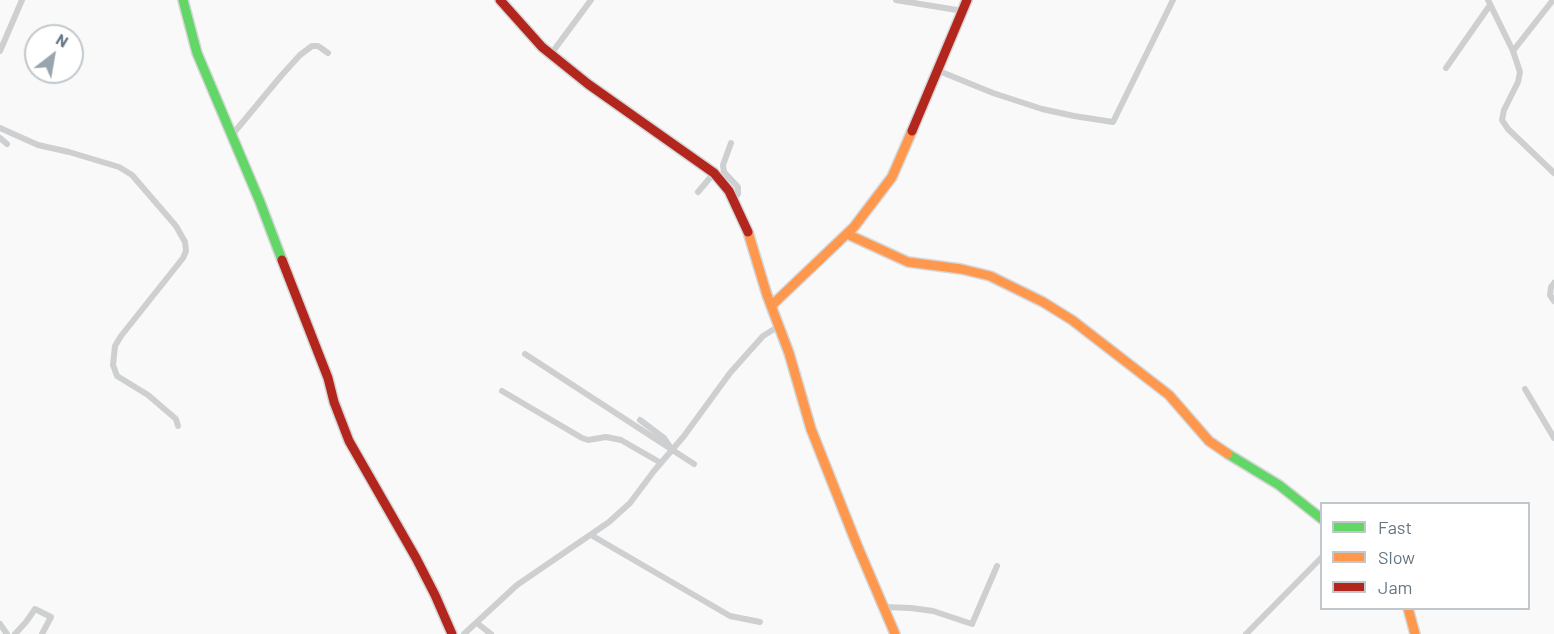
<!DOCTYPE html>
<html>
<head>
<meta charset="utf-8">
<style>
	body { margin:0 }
	#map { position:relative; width:1554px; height:634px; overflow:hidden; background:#f9f9f9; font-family:Barlow,sans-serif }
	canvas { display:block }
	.legend { position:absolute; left:1320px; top:502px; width:210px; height:108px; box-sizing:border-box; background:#fff; border:2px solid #c1c8cd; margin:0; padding:8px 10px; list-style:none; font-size:18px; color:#657683 }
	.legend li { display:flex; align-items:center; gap:12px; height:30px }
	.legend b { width:30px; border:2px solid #c1c8cd }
	.north { position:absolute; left:24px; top:24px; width:60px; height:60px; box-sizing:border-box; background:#fff; border:2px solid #c1c8cd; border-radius:50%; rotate:31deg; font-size:16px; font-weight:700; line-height:24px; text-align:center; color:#657683 }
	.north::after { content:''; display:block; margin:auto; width:21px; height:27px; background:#99a4ac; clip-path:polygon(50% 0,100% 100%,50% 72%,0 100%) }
</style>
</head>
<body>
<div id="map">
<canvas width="1554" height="634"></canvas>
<ul class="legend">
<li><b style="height:8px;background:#63d668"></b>Fast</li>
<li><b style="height:8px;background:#ff974d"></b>Slow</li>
<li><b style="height:8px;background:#b3261e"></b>Jam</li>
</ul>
<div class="north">N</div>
</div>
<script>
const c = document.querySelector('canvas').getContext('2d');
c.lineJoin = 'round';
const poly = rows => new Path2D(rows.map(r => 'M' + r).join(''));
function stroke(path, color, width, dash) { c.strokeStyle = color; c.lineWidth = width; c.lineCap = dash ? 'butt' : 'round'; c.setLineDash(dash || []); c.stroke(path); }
const fast = poly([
	[183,0,197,53,260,202,282,260],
	[1228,454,1279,485,1322,519]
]);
const slow = poly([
	[748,232,767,295,789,353,811,429,857,545,895,634],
	[847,234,908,262,961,269,990,276,1043,302,1072,320,1169,395,1209,441,1228,454],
	[771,306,854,227,892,177,912,131],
	[1408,608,1415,634]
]);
const jam = poly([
	[500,0,542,47,588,84,714,173,729,191,748,232],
	[912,131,967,0],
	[282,260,328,378,334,402,349,441,416,558,435,595,452,634]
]);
stroke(fast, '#d5d6d7', 12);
stroke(slow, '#d5d6d7', 12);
stroke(jam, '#d5d6d7', 12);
stroke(poly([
	[896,0,963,11],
	[1488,0,1513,51,1520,72,1518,82,1504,110,1502,120,1508,129,1554,173],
	[0,51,22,0],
	[1513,51,1553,0],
	[551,54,591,0],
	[1446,68,1490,5],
	[939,71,993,93,1042,109,1074,116,1113,122,1173,0],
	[0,128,38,145,69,152,119,167,132,175,176,226,185,242,186,251,183,258,121,336,115,346,113,365,117,376,148,395,176,419,178,426],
	[232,135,281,76,300,55,312,46,318,46,328,53],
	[0,138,7,144],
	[731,143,723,165,724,172,738,187,738,194,733,199],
	[698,192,714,173],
	[1554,283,1551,287,1550,295,1554,301],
	[525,354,694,464],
	[1525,389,1554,438],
	[502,391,582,438,588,440,606,437,621,440,661,463],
	[640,420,664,438,670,447],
	[591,535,730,616,760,622],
	[884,607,911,608,933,611,972,624,997,566],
	[477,623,491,634],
	[0,624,7,634],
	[15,634,26,622,35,609,51,617,42,634],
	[464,634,517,585,609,522,630,503,654,471,684,436,730,373,763,336,779,326],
	[1246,634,1322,557]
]), '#cecfd0', 6);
stroke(fast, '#63d668', 9);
stroke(slow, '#ff974d', 9);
stroke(jam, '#b3261e', 9);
</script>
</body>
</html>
